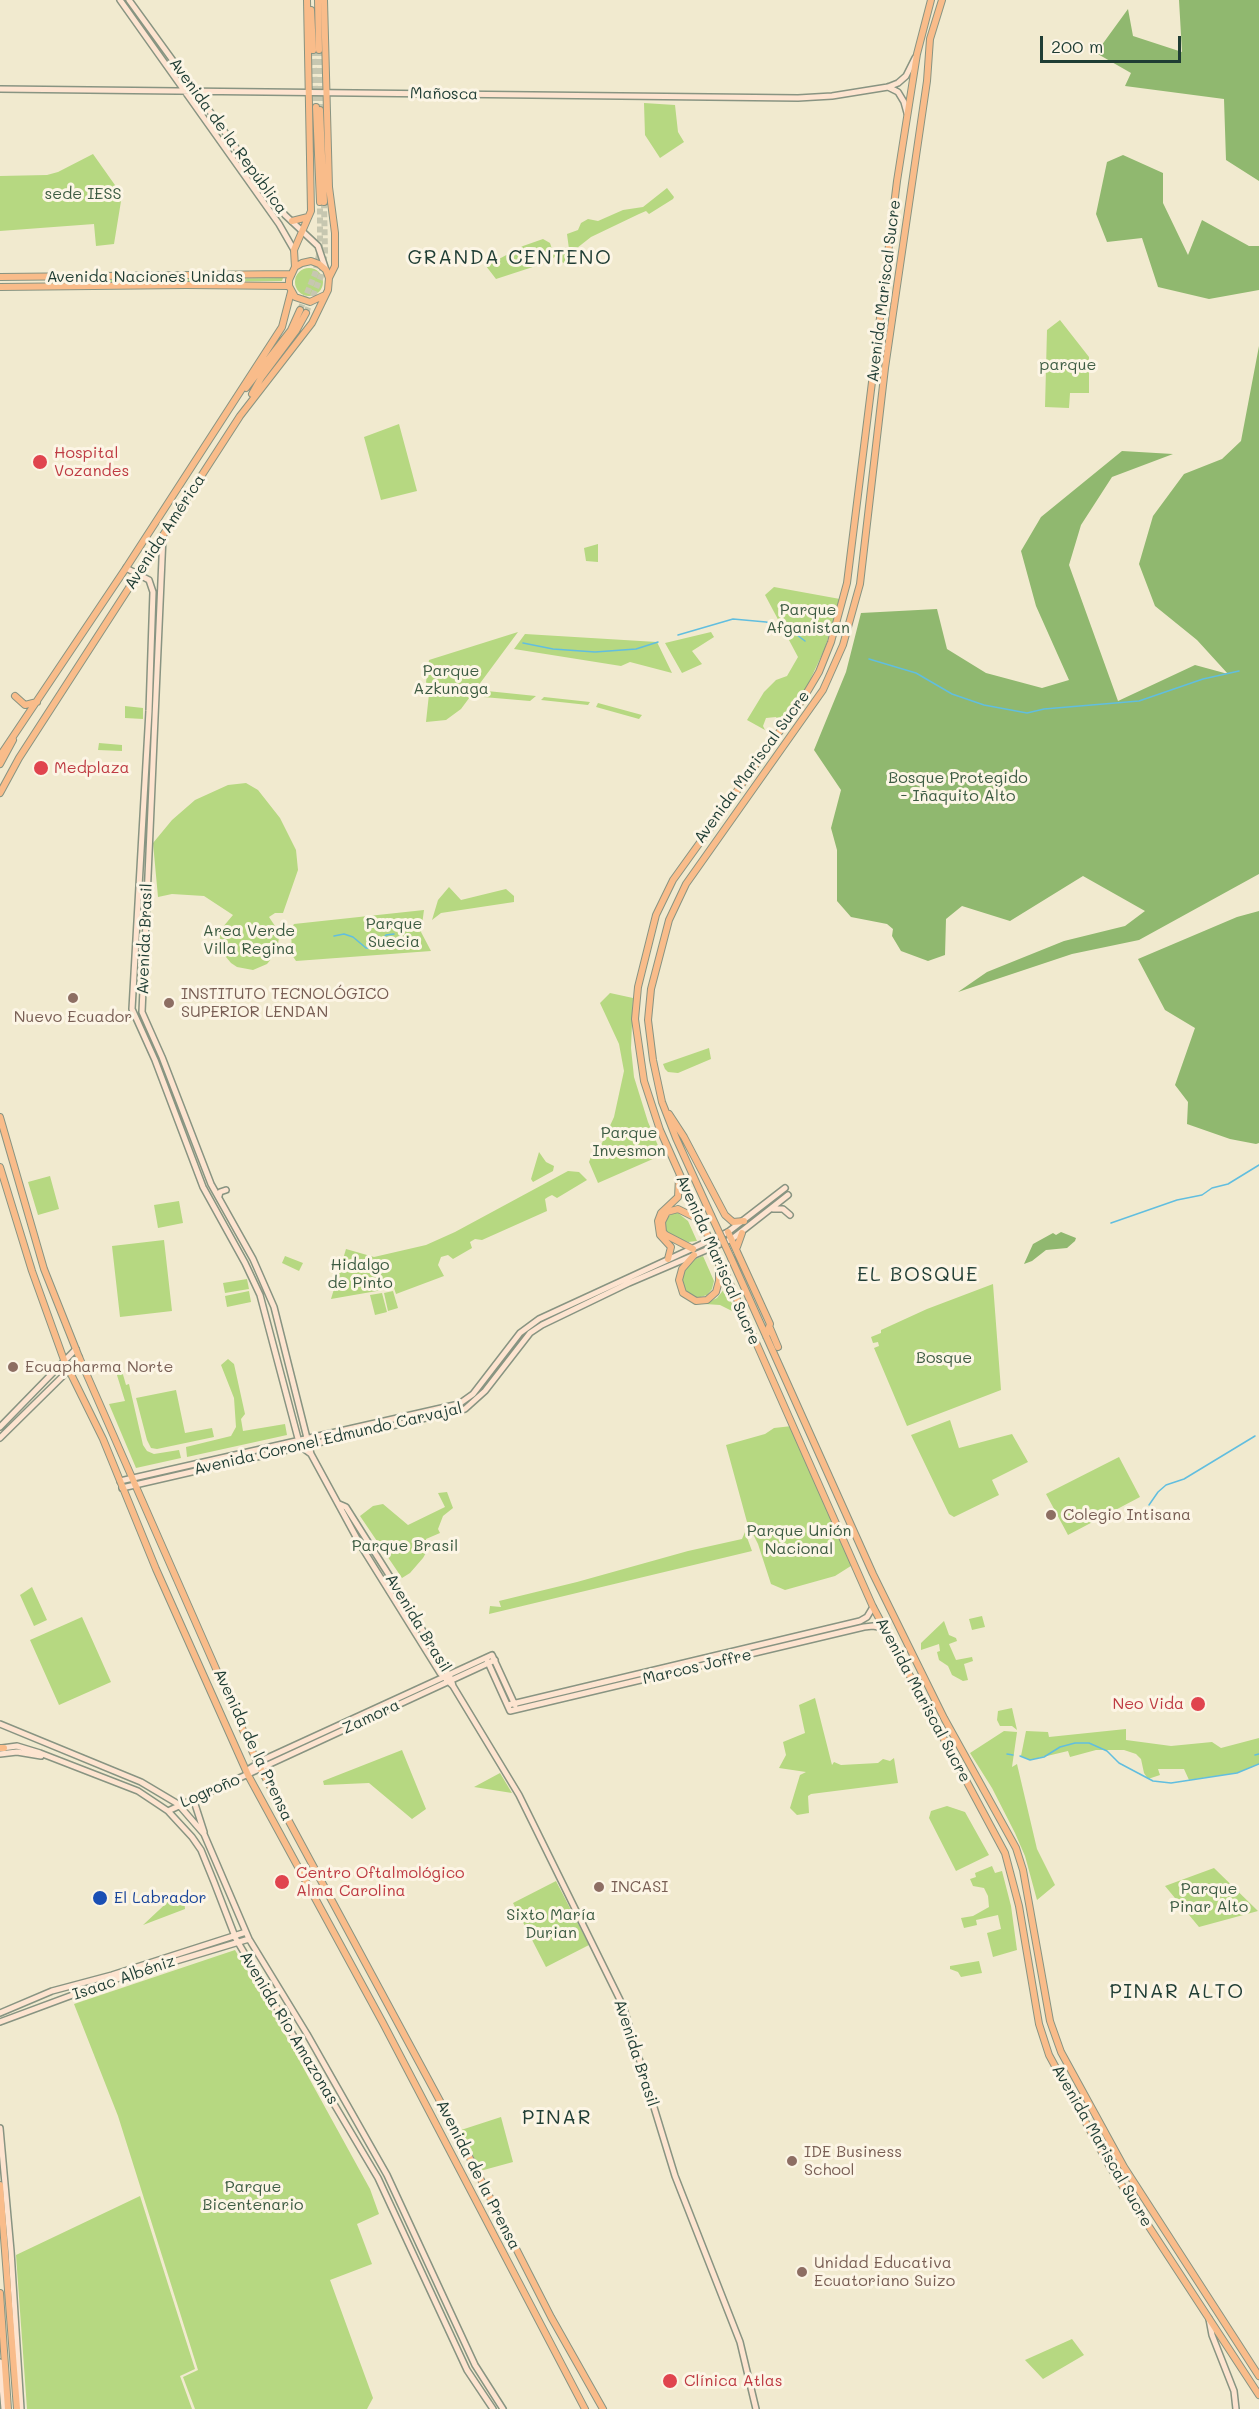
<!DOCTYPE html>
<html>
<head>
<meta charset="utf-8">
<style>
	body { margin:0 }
	#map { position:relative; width:1259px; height:2409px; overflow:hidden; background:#f1eacf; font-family:Mali,sans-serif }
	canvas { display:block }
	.scale { position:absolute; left:1040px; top:36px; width:141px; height:27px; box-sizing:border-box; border:3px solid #1f3d34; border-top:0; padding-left:8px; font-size:18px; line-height:21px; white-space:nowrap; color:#1f3d34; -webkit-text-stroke:4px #fcf5e5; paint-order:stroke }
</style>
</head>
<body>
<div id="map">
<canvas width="1259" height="2409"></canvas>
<div class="scale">200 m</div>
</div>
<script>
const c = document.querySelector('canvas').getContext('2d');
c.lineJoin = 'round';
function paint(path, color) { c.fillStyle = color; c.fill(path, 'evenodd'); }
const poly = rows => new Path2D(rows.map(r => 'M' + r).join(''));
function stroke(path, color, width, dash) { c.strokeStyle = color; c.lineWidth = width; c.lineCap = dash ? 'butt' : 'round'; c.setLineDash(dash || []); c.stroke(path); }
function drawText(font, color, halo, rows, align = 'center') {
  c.font = font + ' Mali,sans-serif'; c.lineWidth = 6; c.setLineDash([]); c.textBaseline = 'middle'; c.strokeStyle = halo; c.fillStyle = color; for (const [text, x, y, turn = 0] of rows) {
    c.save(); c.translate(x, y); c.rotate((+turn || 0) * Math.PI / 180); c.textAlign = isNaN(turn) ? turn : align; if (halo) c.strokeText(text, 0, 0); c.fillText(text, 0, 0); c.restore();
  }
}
paint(poly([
	[644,103,675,105,678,132,684,142,660,158,645,135],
	[93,154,122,195,114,244,96,246,94,224,0,231,0,176,47,175,58,172],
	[667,188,674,197,673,199,649,214,646,211,639,214,591,237,577,248,572,258,563,263,558,256,555,257,542,264,496,279,486,266,523,246,543,239,550,243,552,249,559,249,561,253,569,249,567,234,578,230,581,223,588,219,598,221,623,210,643,207],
	'295 282a14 14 0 1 1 28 0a14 14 0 1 1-28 0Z',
	[283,278,282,281,186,282,186,279],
	[167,279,167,283,48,285,49,281],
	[1060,320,1089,357,1089,393,1070,393,1069,408,1045,407,1047,330],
	[399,424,417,491,381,500,364,437],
	[598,544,598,562,586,561,584,548],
	[774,587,840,599,825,648,805,691,783,726,776,717,766,718,763,726,765,730,747,720,764,692,776,680,787,676,798,657,765,595],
	[518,632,461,709,446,720,426,722,429,694,425,690,429,660],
	[711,632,714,637,692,651,702,664,682,673,665,643],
	[525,634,657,642,672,673,630,662,621,666,514,649],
	[487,691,536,696,530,701,483,697],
	[544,697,590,702,588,705,541,700],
	[598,703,642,715,639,719,596,707],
	[125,706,143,708,143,719,125,718],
	[99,743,122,745,122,751,98,750],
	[246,783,258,790,280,818,296,850,298,870,283,913,275,913,269,917,277,929,279,937,277,952,267,964,253,970,237,967,231,963,221,951,220,936,222,928,233,915,204,896,172,894,158,897,153,843,172,820,195,800,228,785],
	[449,887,461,900,506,889,514,896,514,902,441,913,432,920,438,900],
	[424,910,421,932,431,951,296,961,292,955,291,929,294,924],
	[610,993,633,998,631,1048,634,1077,648,1122,662,1155,598,1183,589,1162,591,1157,602,1143,614,1117,624,1071,619,1044,600,1003],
	[709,1048,711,1059,678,1073,668,1072,665,1069,663,1064],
	[539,1152,546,1162,554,1166,553,1171,533,1182,531,1179],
	[568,1171,579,1172,587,1180,557,1198,552,1195,548,1197,545,1199,547,1211,482,1240,475,1239,470,1242,472,1248,453,1259,448,1255,441,1257,438,1265,444,1276,396,1294,394,1288,331,1299,346,1249,374,1257,426,1245,455,1232],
	[50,1176,59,1209,38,1215,28,1182],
	[179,1201,183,1223,158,1228,154,1205],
	[674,1213,678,1213,688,1221,697,1241,688,1242,667,1233,664,1229,665,1218],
	[164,1240,172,1311,120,1317,112,1246],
	[285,1256,303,1263,299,1271,282,1263],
	[703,1256,714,1281,712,1289,707,1295,697,1298,687,1295,681,1284,682,1270,693,1260],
	[247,1279,249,1289,225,1293,223,1283],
	[993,1284,1001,1390,907,1426,874,1348,879,1346,878,1342,873,1343,871,1337,881,1333,881,1330,927,1309],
	[725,1288,736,1313,720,1305,705,1304,717,1298],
	[249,1291,251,1302,227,1307,225,1296],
	[393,1291,398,1308,388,1311,384,1293],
	[382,1293,387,1312,375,1315,370,1295],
	[228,1359,234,1364,245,1414,241,1419,243,1431,285,1424,287,1435,187,1457,186,1447,231,1436,236,1427,234,1398,221,1365],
	[122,1371,126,1385,129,1384,143,1445,147,1451,154,1454,179,1450,181,1458,136,1468,109,1404,125,1401,116,1372],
	[176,1390,185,1433,212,1428,214,1437,157,1449,151,1448,147,1440,136,1398],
	[950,1420,959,1448,1012,1434,1028,1462,992,1480,999,1495,954,1517,949,1514,911,1435],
	[792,1426,854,1564,835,1576,785,1590,771,1584,758,1544,747,1522,726,1445,765,1434,774,1428],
	[1119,1457,1140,1497,1068,1535,1046,1494],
	[447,1492,453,1508,443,1516,438,1529,440,1533,426,1539,427,1551,423,1558,410,1573,402,1578,360,1516,373,1506,383,1504,408,1525,445,1507,438,1493],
	[745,1532,752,1551,489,1614,490,1606,501,1607,499,1601,577,1582,688,1551,742,1539],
	[32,1587,47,1620,34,1626,20,1595],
	[982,1616,985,1627,972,1630,969,1619],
	[82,1617,111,1682,59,1705,30,1640],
	[944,1621,949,1635,956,1638,957,1641,949,1644,956,1660,972,1657,973,1661,964,1664,968,1680,963,1681,952,1675,948,1666,939,1660,937,1652,940,1651,939,1644,921,1650,921,1643],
	[815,1698,832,1765,834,1762,841,1765,878,1763,883,1759,890,1761,894,1758,898,1783,811,1794,808,1796,809,1813,797,1815,790,1808,800,1775,806,1772,779,1768,786,1755,783,1742,805,1733,799,1705],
	[1012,1708,1017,1730,1012,1726,1000,1726,997,1720,998,1711],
	[1126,1729,1126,1740,1171,1746,1212,1742,1221,1748,1259,1738,1259,1764,1237,1773,1189,1780,1184,1769,1158,1769,1160,1775,1148,1779,1144,1773,1141,1759,1136,1754,1124,1750,1096,1750,1070,1757,1068,1751,1030,1760,1021,1756,1026,1731,1048,1732,1049,1737],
	[1004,1731,1017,1732,1012,1767,1017,1764,1037,1849,1055,1885,1037,1900,1025,1856,1015,1833,992,1788,970,1753],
	[402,1750,426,1809,412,1819,369,1783,324,1785,323,1781],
	[500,1773,512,1793,474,1787],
	[947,1806,965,1812,989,1855,956,1871,929,1818,931,1811],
	[992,1866,995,1873,1002,1871,1011,1906,1017,1950,993,1957,987,1933,1001,1929,998,1915,976,1920,977,1925,964,1928,961,1918,973,1916,989,1907,988,1896,984,1888,973,1886,970,1879,976,1877,975,1873],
	[1214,1868,1258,1911,1199,1927,1165,1886],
	[556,1881,589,1945,546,1967,513,1903],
	[174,1896,181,1897,184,1899,185,1909,143,1925],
	[235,1950,277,2020,370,2189,379,2214,357,2224,372,2264,330,2280,373,2398,367,2409,195,2409,183,2377,198,2370,118,2116,74,2004],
	[979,1961,982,1973,961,1977,958,1972,950,1969,950,1966],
	[501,2117,513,2162,480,2171,461,2130],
	[140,2196,195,2369,180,2376,192,2409,27,2409,16,2255],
	[1072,2339,1084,2355,1043,2379,1025,2360]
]), '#b6d881');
paint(poly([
	[1179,0,1259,0,1259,181,1226,160,1224,99,1125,86,1131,73,1096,53,1128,9,1133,36,1182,52],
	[1123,155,1163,173,1163,203,1188,255,1202,220,1249,246,1259,246,1259,290,1209,299,1158,287,1142,238,1107,242,1096,214,1107,162],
	[1259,346,1259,874,1139,940,1072,954,958,992,987,972,1064,941,1125,926,1145,911,1083,876,1010,921,962,906,946,919,945,955,928,961,901,951,892,936,893,929,887,924,851,917,837,901,837,850,831,828,841,790,814,750,846,672,861,613,937,609,947,649,986,673,1042,688,1069,680,1036,606,1021,551,1041,517,1122,451,1173,454,1112,477,1081,525,1069,565,1118,701,1195,665,1228,674,1197,640,1155,606,1139,564,1153,516,1184,474,1222,459,1241,441],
	[1259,911,1259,1143,1256,1144,1230,1139,1187,1124,1188,1102,1175,1085,1195,1028,1165,1010,1138,959,1237,917],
	[1061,1232,1076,1238,1075,1241,1067,1248,1046,1250,1032,1261,1024,1264,1033,1244,1053,1233,1056,1235]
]), '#90b86f');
stroke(poly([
	[678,635,733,619,766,622,789,629,805,641],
	[523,643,553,649,595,652,636,649,658,642],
	[869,659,916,673,952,694,984,705,1027,713,1044,709,1139,701,1203,679,1239,671],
	[334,936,344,934,353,937,366,948,375,948,386,935,394,934],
	[1111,1223,1177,1200,1202,1195,1212,1188,1228,1184,1259,1165],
	[1149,1505,1158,1492,1166,1485,1184,1479,1255,1436],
	[1007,1754,1013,1755],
	[1255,1755,1259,1754],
	[1020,1756,1030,1760,1044,1757,1060,1747,1075,1743,1089,1743,1107,1751,1119,1763,1153,1781,1171,1783,1237,1773,1259,1764]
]), '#61bedf', 1.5);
stroke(poly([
	[313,50,316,107],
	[319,50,320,107],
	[300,310,315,274,320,250,320,202],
	[306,313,321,276,325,252,324,202]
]), '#c7c7b0', 6, [6, 3]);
const secondary = poly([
	[120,0,279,224,294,250],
	[129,0,285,215,318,246,326,270],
	[888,87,898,92,904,102,907,113],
	[0,89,798,98,832,96,888,87,898,83,906,76,915,58],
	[163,536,142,1012,162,1057,211,1184,253,1259,274,1307,311,1454,361,1546,440,1673,453,1686],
	[126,568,149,580,153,592,149,711,132,1009,155,1060,203,1187,245,1263,260,1295,300,1446,311,1454],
	[219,1196,220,1192,226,1190],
	[773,1209,783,1209,790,1215],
	[0,1427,76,1349],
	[0,1438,69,1370,79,1357],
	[120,1481,459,1404,473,1394,520,1333,539,1319,728,1232,785,1188],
	[122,1488,465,1409,485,1391,530,1333,542,1325,629,1283,732,1239,788,1195],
	[339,1504,346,1507,406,1602,451,1679,453,1686,519,1795,623,2006,675,2176,740,2342,756,2409],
	[486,1658,510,1711,864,1627,873,1626,884,1628],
	[508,1705,860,1621,867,1617,873,1607],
	[0,1724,141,1782,178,1804,204,1834,249,1939,307,2034,387,2175,475,2365,503,2409],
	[2,1748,17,1746,40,1753,138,1791,168,1811,192,1837,201,1850,214,1882,236,1939,378,2178,467,2370,493,2409],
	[0,1754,17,1752,41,1756],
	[248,1775,249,1769,265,1759,492,1655,515,1705],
	[193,1798,204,1832],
	[168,1811,495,1660],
	[0,2013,52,1991,112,1975,246,1932],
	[0,2022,113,1980,249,1939],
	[0,2128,11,2251,21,2409],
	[1209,2319,1212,2335,1234,2391,1236,2409],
	[0,2362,4,2409]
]);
const primary = poly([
	[318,0,319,50],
	[324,0,329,187,335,233,335,266,329,278],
	[311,10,313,50],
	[316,107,320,202],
	[320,110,324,202],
	[292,221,308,217],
	[295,267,294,250,311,211,307,0],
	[0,277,290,274],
	[0,287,186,285,289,286],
	[246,388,291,330,300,310],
	[252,394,261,378,296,331,306,313],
	[15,696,25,705,37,702],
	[0,756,126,568,282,327,291,292],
	[0,764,13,740],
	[0,793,19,758,240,416,312,323,328,290,329,278,326,270,319,264,311,261,302,263,295,267,289,280,289,286,295,297,310,302,325,295],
	[669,1114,684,1137,725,1215,733,1222,744,1221],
	[0,1117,44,1269,79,1357,257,1762,454,2127,551,2317,603,2409],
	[0,1167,32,1271,64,1360,103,1439,156,1569,248,1775,383,2023,585,2409],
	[711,1215,676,1138,662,1102,653,1060,648,1020,651,989,669,920,686,884,823,690,843,645,860,584,885,368,927,81,930,39,942,0],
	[701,1222,660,1130,644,1081,635,1019,638,987,656,915,673,880,803,699,819,672,831,642,847,583,897,181,917,54,931,0],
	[728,1232,770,1324,766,1336],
	[737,1247,742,1233],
	[693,1249,666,1235,663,1232,662,1222,667,1212,678,1209,700,1220],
	[716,1252,873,1607,1005,1853,1019,1906,1039,2024,1049,2055,1110,2167,1259,2395],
	[694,1255,682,1269,679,1280,683,1293,696,1301,707,1300,716,1292,719,1281,719,1263],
	[731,1258,873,1574,944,1718,1016,1848,1023,1870,1050,2021,1061,2052,1124,2167,1259,2376],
	[668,1259,671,1247,660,1235,658,1221,661,1213,678,1197,679,1178],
	[770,1328,778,1347],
	[0,1748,4,1748],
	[0,2185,17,2409],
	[0,2293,8,2409]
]);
stroke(secondary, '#889482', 8);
stroke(primary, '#889482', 8);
stroke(secondary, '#fde4d0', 5);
stroke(primary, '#f9bc8a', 6);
const primaryBridge = poly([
	[711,1215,731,1258],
	[701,1222,716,1252]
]);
stroke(primaryBridge, '#889482', 8, []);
stroke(primaryBridge, '#f9bc8a', 6);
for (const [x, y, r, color] of [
	[40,462,8,"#e0444e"],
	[41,768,8,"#e0444e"],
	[73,998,6,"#8d6e63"],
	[169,1003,6,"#8d6e63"],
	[13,1367,6,"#8d6e63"],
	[1051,1515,6,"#8d6e63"],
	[1198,1704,8,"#e0444e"],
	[282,1882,8,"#e0444e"],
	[599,1887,6,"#8d6e63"],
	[100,1898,8,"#1a4fb4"],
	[792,2161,6,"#8d6e63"],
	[802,2272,6,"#8d6e63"],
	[670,2381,8,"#e0444e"]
]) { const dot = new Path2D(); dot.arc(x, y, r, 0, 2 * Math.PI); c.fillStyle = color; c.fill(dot); stroke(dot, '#fcf5e5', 2); }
drawText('16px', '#1f3d34', '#fcf5e5', [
	["Mañosca",444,94,1],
	["Avenida de la República",228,136,54],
	["Avenida Naciones Unidas",145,277],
	["Avenida Mariscal Sucre",884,291,-83],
	["Avenida América",165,532,-57],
	["Avenida Mariscal Sucre",752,767,-54],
	["Avenida Brasil",145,939,-88],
	["Avenida Mariscal Sucre",718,1260,66],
	["Avenida Coronel Edmundo Carvajal",328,1439,-13],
	["Avenida Brasil",418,1623,59],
	["Marcos Joffre",697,1667,-13],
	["Avenida Mariscal Sucre",923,1700,62],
	["Zamora",371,1717,-25],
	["Avenida de la Prensa",253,1745,65],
	["Logroño",210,1791,-23],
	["Isaac Albéniz",124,1978,-19],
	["Avenida Río Amazonas",289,2028,59],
	["Avenida Brasil",636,2053,72],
	["Avenida Mariscal Sucre",1102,2146,60],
	["Avenida de la Prensa",478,2175,63]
]);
drawText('16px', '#3d5c43', '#fcf5e5', [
	["sede IESS",83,194],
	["parque",1068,365],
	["Parque",808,610],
	["Afganistan",808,628],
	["Parque",451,671],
	["Azkunaga",451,689],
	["Bosque Protegido",958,778],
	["- Iñaquito Alto",958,796],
	["Parque",394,924],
	["Suecia",394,942],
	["Area Verde",249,931],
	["Villa Regina",249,949],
	["Parque",629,1133],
	["Invesmon",629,1151],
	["Hidalgo",360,1265],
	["de Pinto",360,1283],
	["Bosque",944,1358],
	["Parque Unión",799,1531],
	["Nacional",799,1549],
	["Parque Brasil",405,1546],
	["Parque",1209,1889],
	["Pinar Alto",1209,1907],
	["Sixto María",551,1915],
	["Durian",551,1933],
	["Parque",253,2187],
	["Bicentenario",253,2205]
]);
drawText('16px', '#be3a42', '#fcf5e5', [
	["Hospital",54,453],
	["Vozandes",54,471],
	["Medplaza",54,768],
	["Neo Vida",1184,1704,"right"],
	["Centro Oftalmológico",296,1873],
	["Alma Carolina",296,1891],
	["Clínica Atlas",684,2381]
], 'left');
drawText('16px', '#785e54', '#fcf5e5', [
	["INSTITUTO TECNOLÓGICO",181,994],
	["SUPERIOR LENDAN",181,1012],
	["Nuevo Ecuador",73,1017,"center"],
	["Ecuapharma Norte",25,1367],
	["Colegio Intisana",1063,1515],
	["INCASI",611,1887],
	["IDE Business",804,2152],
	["School",804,2170],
	["Unidad Educativa",814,2263],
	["Ecuatoriano Suizo",814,2281]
], 'left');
drawText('16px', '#164399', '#fcf5e5', [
	["El Labrador",114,1898]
], 'left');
c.letterSpacing = '1.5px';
drawText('20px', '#1f3d34', '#fcf5e5', [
	["GRANDA CENTENO",510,258],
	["EL BOSQUE",918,1275],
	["PINAR ALTO",1177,1992],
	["PINAR",557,2118]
]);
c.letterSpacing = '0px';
</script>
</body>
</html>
